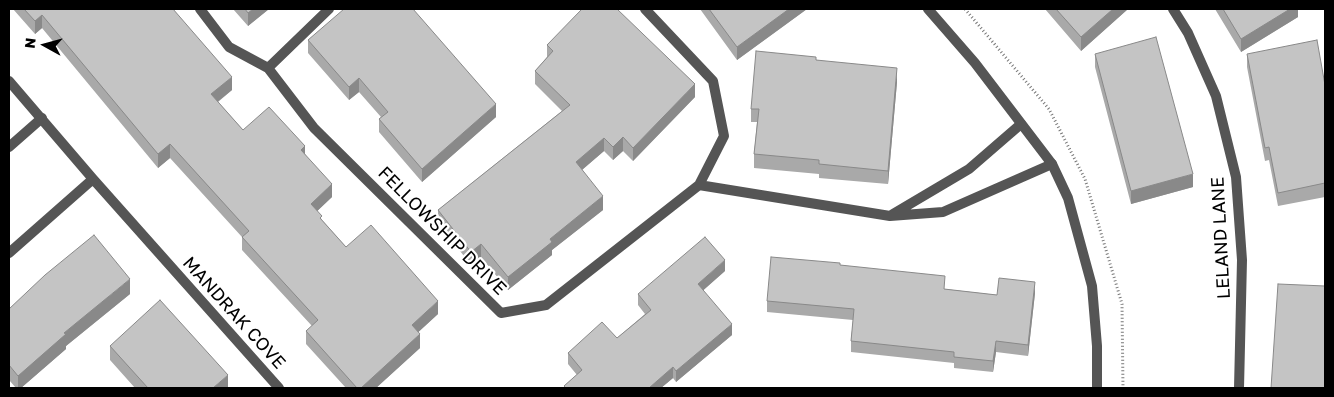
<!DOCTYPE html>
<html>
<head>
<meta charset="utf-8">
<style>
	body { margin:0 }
	#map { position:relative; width:1334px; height:397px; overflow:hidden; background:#fff; font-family:"Golos Text",sans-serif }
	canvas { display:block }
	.frame { position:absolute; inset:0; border:10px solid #000; pointer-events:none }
	.north { position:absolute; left:20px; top:20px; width:50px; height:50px; -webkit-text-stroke:4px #fff; paint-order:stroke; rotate:277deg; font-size:14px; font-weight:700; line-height:20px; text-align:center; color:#000 }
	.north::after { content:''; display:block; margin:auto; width:18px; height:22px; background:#000; clip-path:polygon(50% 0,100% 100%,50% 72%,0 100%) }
</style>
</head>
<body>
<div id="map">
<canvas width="1334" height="397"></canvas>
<div class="frame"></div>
<div class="north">N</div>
</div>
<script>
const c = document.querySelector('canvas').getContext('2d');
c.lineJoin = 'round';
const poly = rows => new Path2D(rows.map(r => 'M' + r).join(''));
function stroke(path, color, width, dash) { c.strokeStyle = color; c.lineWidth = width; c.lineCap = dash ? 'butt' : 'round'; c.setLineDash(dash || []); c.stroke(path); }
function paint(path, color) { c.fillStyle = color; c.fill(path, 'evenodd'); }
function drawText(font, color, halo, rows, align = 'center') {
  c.font = font + ' "Golos Text",sans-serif'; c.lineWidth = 4.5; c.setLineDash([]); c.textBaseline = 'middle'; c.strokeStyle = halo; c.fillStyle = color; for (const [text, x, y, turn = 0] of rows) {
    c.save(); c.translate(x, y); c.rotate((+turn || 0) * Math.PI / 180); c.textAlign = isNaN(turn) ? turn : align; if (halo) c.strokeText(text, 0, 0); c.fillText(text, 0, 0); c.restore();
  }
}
stroke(poly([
	[965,9,1049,109,1085,179,1122,304,1123,388]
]), '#777', 3, [1, 2.5]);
stroke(poly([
	[9,147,42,118]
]), '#555', 10);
stroke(poly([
	[200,9,229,47,268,68],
	[329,9,268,68,314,128,501,313,546,305,699,185,890,216,943,212,1052,164],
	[645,9,713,81,724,136,699,185],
	[1173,9,1188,33,1216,96,1236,177,1242,260,1239,388],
	[9,81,93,179,279,388],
	[893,214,969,169,1021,124],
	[9,253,93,179]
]), '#555', 10);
stroke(poly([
	[928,9,975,63,1052,164,1068,198,1092,286,1097,346,1097,388]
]), '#555', 10);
paint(poly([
	[13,9,173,9,232,90,218,102,243,130,305,154,332,197,317,211,322,220,346,247,438,314,418,332,420,348,376,388,346,388,306,344,306,331,312,326,242,250,242,237,170,158,158,168,42,28,35,34],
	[233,9,269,9,248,26],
	[700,9,807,9,737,60],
	[1045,9,1128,9,1081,51],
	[1215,9,1298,9,1298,17,1241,52],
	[308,40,496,117,422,182,379,132,379,119,381,117,359,92,349,100,308,53],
	[547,45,695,97,633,161,623,151,613,160,604,151,582,170,603,210,552,250,552,255,508,290,481,257,471,265,438,223,438,210,562,111,535,84,535,71,547,57],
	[1095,54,1193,187,1131,204,1095,67],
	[1247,54,1325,85,1325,197,1278,206,1269,160,1265,161,1247,67],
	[816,60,897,82,888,184,819,178,819,174,754,168,754,154,757,122,751,122,751,109],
	[840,265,945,289,997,295,1035,293,1028,356,996,352,993,372,954,368,954,363,851,352,851,341,853,320,767,312,767,301],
	[725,271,703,290,732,335,676,382,673,378,661,388,564,388,564,386,577,375,568,364,568,353,617,338,645,314,638,305,638,294],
	[130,294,66,346,66,349,21,388,16,388,9,380,9,309],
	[110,346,228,388,135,388,110,360]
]), '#a9a9a9');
paint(poly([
	[253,9,269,9,248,26,248,13],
	[789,9,807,9,737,60,737,47],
	[1113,9,1128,9,1081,51,1081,37],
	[1290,9,1298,9,1298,17,1241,52,1241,39],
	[42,15,42,28,35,34,35,21],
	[897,68,897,82,888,184,888,171],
	[232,77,232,90,211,107,211,94],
	[359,78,359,92,349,100,349,87],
	[695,84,695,97,633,161,633,148],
	[496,104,496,117,422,182,422,169],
	[623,137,623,151,613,160,613,147],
	[604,138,604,151,576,175,576,162],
	[170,144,170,158,158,168,158,154],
	[305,146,305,160,301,150],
	[1193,174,1193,187,1131,204,1131,191],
	[332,184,332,197,311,217,311,204],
	[603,196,603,210,552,250,552,255,508,290,508,277,550,239],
	[481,244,481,257,471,265,471,252],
	[725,260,725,271,698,295,698,284],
	[130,279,130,294,66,346,66,349,21,388,18,388,18,376,64,333],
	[1035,282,1035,293,1028,356,1028,345],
	[438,301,438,314,412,338,412,325],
	[732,324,732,335,676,382,676,371],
	[420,334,420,348,376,388,361,388],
	[996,341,996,352,993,372,993,361],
	[673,367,673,378,661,388,649,388],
	[228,375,228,388,213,388]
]), '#898989');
const building = poly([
	[24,9,173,9,232,77,211,94,243,130,269,107,305,146,301,150,332,184,311,204,322,216,320,218,346,247,371,225,438,301,412,325,420,334,361,388,357,388,306,331,318,320,242,237,249,231,170,144,158,154,42,15,35,21,24,9],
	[245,9,253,9,248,13,245,9],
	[344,9,413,9,496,104,422,169,379,119,388,112,359,78,349,87,308,40,344,9],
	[582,9,617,9,695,84,633,148,623,137,613,147,604,138,576,162,603,196,550,239,552,242,508,277,481,244,471,252,438,210,570,105,535,71,553,51,547,45,582,9],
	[709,9,789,9,737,47,709,9],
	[1056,9,1113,9,1081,37,1056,9],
	[1223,9,1290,9,1241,39,1223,9],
	[1156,37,1193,174,1131,191,1095,54,1156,37],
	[1317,40,1325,85,1325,183,1278,193,1269,147,1265,148,1247,54,1317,40],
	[756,51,816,57,816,60,897,68,888,171,819,164,819,160,754,154,759,109,751,109,756,51],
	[94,235,130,279,64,333,66,334,18,376,9,365,9,309,45,275,94,235],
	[705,237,725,260,698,284,732,324,676,371,673,367,649,388,566,388,564,386,582,370,568,353,602,322,617,338,651,310,638,294,705,237],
	[771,257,840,263,840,265,945,276,944,289,997,295,999,278,1035,282,1028,345,996,341,993,361,954,357,954,352,851,341,854,309,767,301,771,257],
	[1278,284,1325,286,1325,388,1271,388,1278,284],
	[160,300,228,375,213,388,148,388,110,346,160,300]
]);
paint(building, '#c4c4c4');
stroke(building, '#898989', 1);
drawText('18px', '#000', '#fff', [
	["FELLOWSHIP DRIVE",442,231,45],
	["LELAND LANE",1221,238,-93],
	["MANDRAK COVE",234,313,48]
]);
</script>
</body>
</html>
